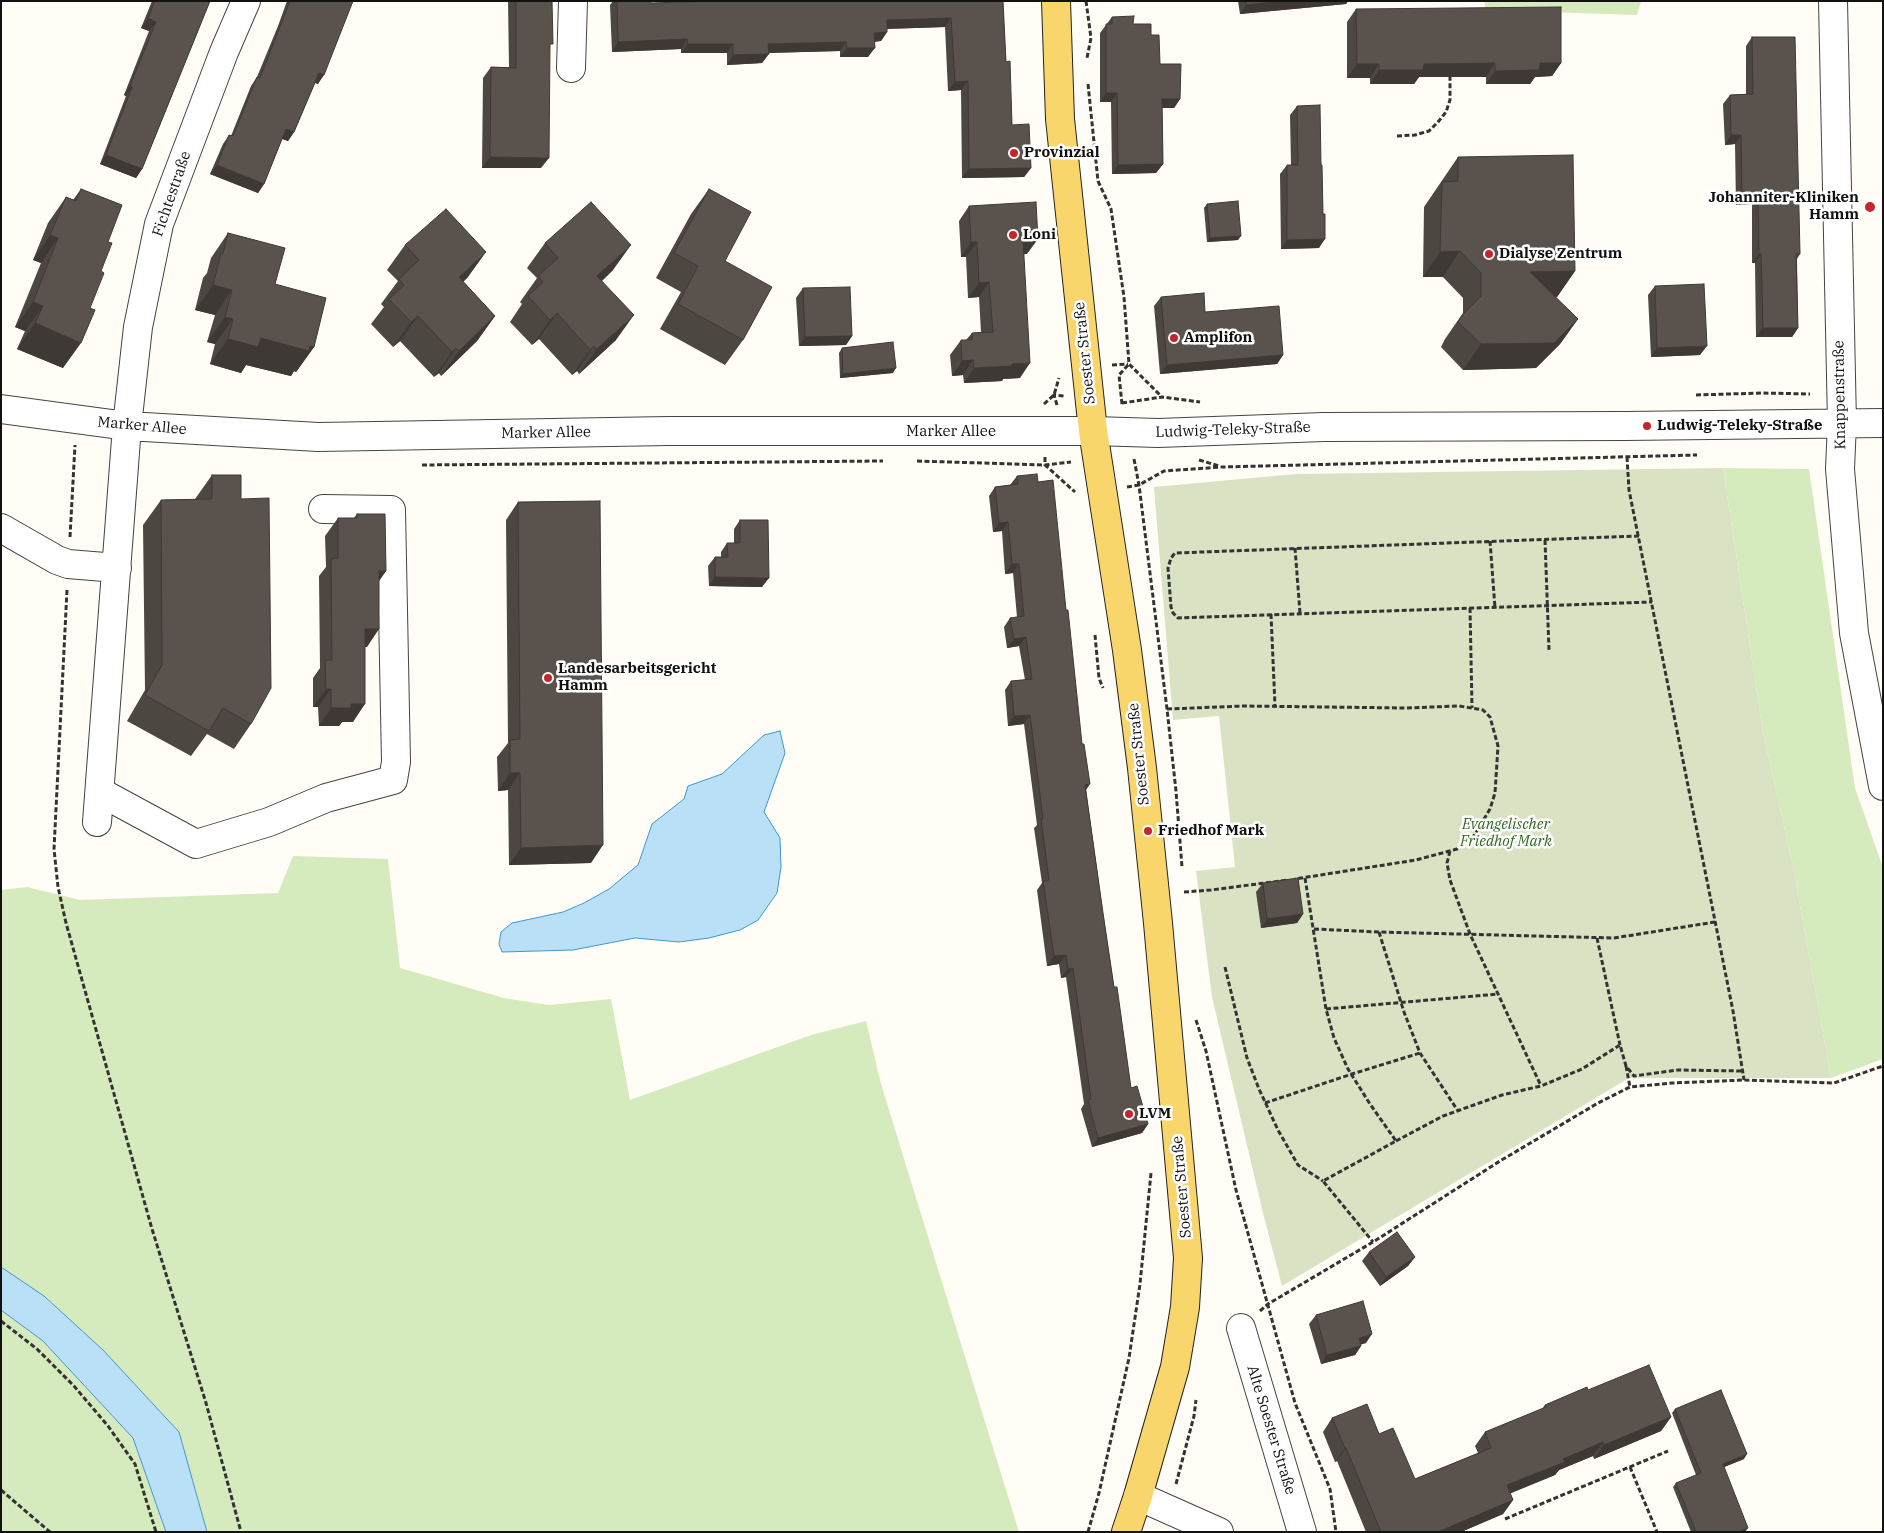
<!DOCTYPE html>
<html>
<head>
<meta charset="utf-8">
<style>
	body { margin:0 }
	#map { position:relative; width:1884px; height:1533px; overflow:hidden; background:#fffdf5; font-family:"IBM Plex Serif",serif }
	canvas { display:block }
	.frame { position:absolute; inset:0; border:2px solid #111; pointer-events:none }
</style>
</head>
<body>
<div id="map">
<canvas width="1884" height="1533"></canvas>
<div class="frame"></div>
</div>
<script>
const c = document.querySelector('canvas').getContext('2d');
c.lineJoin = 'round';
function paint(path, color) { c.fillStyle = color; c.fill(path, 'evenodd'); }
const poly = rows => new Path2D(rows.map(r => 'M' + r).join(''));
function stroke(path, color, width, dash) { c.strokeStyle = color; c.lineWidth = width; c.lineCap = dash ? 'butt' : 'round'; c.setLineDash(dash || []); c.stroke(path); }
function drawText(font, color, halo, rows, align = 'center') {
  c.font = font + ' "IBM Plex Serif",serif'; c.lineWidth = 5; c.setLineDash([]); c.textBaseline = 'middle'; c.strokeStyle = halo; c.fillStyle = color; for (const [text, x, y, turn = 0] of rows) {
    c.save(); c.translate(x, y); c.rotate((+turn || 0) * Math.PI / 180); c.textAlign = isNaN(turn) ? turn : align; if (halo) c.strokeText(text, 0, 0); c.fillText(text, 0, 0); c.restore();
  }
}
paint(poly([
	[1485,1,1641,1,1637,15,1485,10],
	[1723,468,1809,469,1855,788,1883,868,1883,1059,1831,1078,1793,866,1763,732],
	[293,856,388,859,400,968,504,998,549,1005,611,999,630,1100,811,1035,866,1021,881,1084,1019,1532,207,1532,179,1432,103,1350,44,1296,1,1267,1,890,27,887,80,900,278,893],
	[1,1310,43,1341,133,1438,166,1532,1,1532]
]), '#d5ebbd');
paint(poly([
	[1723,468,1763,732,1793,866,1831,1078,1629,1078,1282,1286,1263,1213,1212,997,1196,871,1235,867,1219,716,1173,720,1154,487,1296,474]
]), '#d9e3c4');
const water = poly([
	[780,731,785,753,764,812,780,838,781,867,777,893,758,920,740,930,709,938,679,942,635,938,573,950,502,952,499,944,501,932,512,923,563,912,584,903,609,889,638,865,652,824,684,799,688,786,722,774,764,735,780,731],
	[1,1267,44,1296,103,1350,179,1432,207,1532,166,1532,133,1438,43,1341,1,1310,1,1267]
]);
paint(water, '#b9e0f7');
stroke(water, '#3f96cf', 1);
const minor = poly([
	[1833,1,1842,423,1840,469,1854,633,1883,786],
	[571,68,573,1],
	[1,409,127,426,318,437,669,431,1093,431,1158,433,1324,427,1625,426,1883,423],
	[1,528,57,560,68,564,117,568],
	[100,792,196,844,269,822,326,798,393,780,396,762,391,510,323,509],
	[97,822,127,426,138,327,159,224,224,52,246,1],
	[1241,1328,1302,1532],
	[1138,1496,1219,1532]
]);
const major = poly([
	[1056,1,1060,119,1093,431,1127,650,1142,768,1158,923,1188,1258,1185,1307,1175,1367,1138,1496,1126,1532]
]);
stroke(minor, '#444', 30);
stroke(major, '#222', 30);
stroke(poly([
	[1086,1,1091,38,1087,58],
	[1088,84,1098,181,1111,209,1124,297,1129,364,1162,397],
	[1397,136,1415,135,1429,131,1438,122,1446,112,1450,100,1450,73],
	[1112,365,1128,364],
	[1696,395,1762,393,1810,394],
	[1122,403,1162,397,1200,402],
	[1044,404,1054,395,1059,378],
	[1122,404,1119,375,1129,364],
	[1057,405,1054,395,1064,396],
	[1045,457,1045,465,1071,462],
	[1627,457,1629,490,1733,1011,1744,1080],
	[1134,459,1139,485,1167,709,1176,791,1182,867],
	[1199,460,1219,466],
	[917,461,1045,465,1075,492],
	[422,465,883,461],
	[1127,487,1139,485,1164,471,1222,467,1697,455],
	[1639,536,1175,553,1171,558,1168,568,1171,607,1173,613,1178,618,1652,602],
	[70,537,75,445],
	[1545,540,1549,650],
	[1490,541,1495,608],
	[1295,548,1300,613],
	[67,590,54,849,58,887,66,923,152,1229,206,1403,241,1532],
	[1470,608,1472,708],
	[1271,614,1275,706],
	[1095,635,1099,678,1103,688],
	[1167,709,1244,706,1406,708,1459,706,1483,710,1490,717,1498,746,1495,793,1490,809,1472,839,1457,849,1416,860,1295,879],
	[1450,851,1447,863,1450,880,1470,934,1541,1086],
	[1305,878,1326,1009,1334,1038,1348,1069,1370,1104,1396,1141,1323,1181,1373,1242],
	[1184,892,1211,890,1288,880],
	[1314,929,1379,932,1614,938,1715,922],
	[1379,932,1404,1012,1420,1053,1458,1111],
	[1597,938,1620,1045],
	[1225,967,1247,1058,1259,1089,1278,1130,1298,1165,1323,1181],
	[1326,1009,1498,994],
	[1196,1020,1206,1051,1236,1190,1295,1403,1330,1489,1336,1532],
	[1626,1066,1630,1087],
	[1265,1103,1352,1074,1420,1053],
	[1396,1141,1443,1116,1502,1095,1541,1086,1582,1069,1620,1045,1626,1066,1634,1076,1678,1070,1743,1071],
	[1260,1311,1268,1304,1373,1242,1500,1161,1598,1103,1630,1087,1672,1083,1744,1080,1834,1083,1883,1066],
	[1,1321,37,1349,74,1386,108,1426,135,1464,156,1532],
	[1630,1467,1657,1532],
	[1176,1484,1194,1416,1196,1400],
	[1,1490,50,1532],
	[1505,1519,1668,1451],
	[1088,1532,1099,1493,1129,1358,1140,1284,1151,1173]
]), '#333', 3, [5, 2.5]);
stroke(minor, '#fff', 28);
stroke(major, '#f9d66b', 28);
paint(poly([
	[152,1,210,1,142,169,136,178,100,164,126,96,124,95,149,31,141,28],
	[287,1,353,1,318,84,315,83,294,132,288,141,282,139,264,184,258,193,210,174,223,144,229,135,231,136,251,86,257,77,278,26],
	[508,1,552,1,541,168,482,168,483,78,491,67,509,67],
	[613,1,651,1,651,3,1003,1,1006,62,1012,125,1031,168,1024,177,962,178,961,90,948,91,945,27,887,29,887,32,881,41,874,42,868,57,840,57,840,51,769,53,762,63,727,65,727,53,681,53,681,49,612,52,610,5],
	[1238,1,1348,1,1346,4,1240,14],
	[1356,9,1561,63,1552,76,1535,77,1530,84,1486,84,1486,77,1419,77,1414,84,1370,84,1370,78,1347,78,1347,22],
	[1112,17,1133,24,1151,35,1160,64,1180,99,1174,108,1162,108,1163,164,1156,173,1112,174,1111,102,1100,102,1100,33],
	[1752,37,1800,254,1797,259,1798,328,1792,337,1756,337,1755,263,1752,263,1752,204,1736,205,1735,144,1725,145,1723,104,1730,95,1746,94,1746,46],
	[1297,106,1321,165,1323,214,1319,248,1281,249,1280,174,1287,165,1291,165,1290,115],
	[1458,157,1575,271,1557,297,1555,297,1578,319,1560,344,1536,368,1463,370,1441,347,1445,339,1463,313,1463,298,1443,277,1423,277,1424,207],
	[81,189,108,242,101,271,63,368,17,349,25,331,15,327,41,263,33,260,48,223,66,197,73,200],
	[709,189,743,340,725,365,660,329,681,292,656,278,691,214],
	[1207,204,1238,240,1207,242,1204,208],
	[969,206,1027,254,1024,254,1020,378,1003,379,1002,381,964,383,963,375,952,376,950,355,961,340,966,340,972,333,981,332,979,297,968,298,966,257,961,257,959,221],
	[228,233,275,284,314,347,296,372,294,371,291,376,246,365,241,373,210,364,215,344,207,342,215,315,195,310,203,278,207,273,211,258],
	[545,243,613,270,602,281,616,340,579,374,577,371,572,375,539,339,532,345,510,322,522,304,520,302,537,278,527,268],
	[405,245,468,277,463,282,495,316,477,341,441,376,439,373,434,377,400,341,393,347,371,324,384,307,381,304,398,281,387,270],
	[1655,286,1700,355,1651,357,1648,295],
	[803,288,852,336,846,345,799,346,796,298],
	[1161,297,1205,312,1283,355,1277,364,1160,374,1154,306],
	[842,348,893,373,840,378,839,353],
	[212,475,241,499,251,724,234,749,207,734,191,756,127,721,145,690,143,525,161,500,195,499],
	[1017,476,1038,482,1066,610,1086,790,1103,913,1114,987,1131,1088,1148,1124,1142,1133,1092,1147,1081,1109,1084,1104,1066,977,1061,978,1059,964,1047,966,1037,890,1042,883,1034,828,1037,825,1024,724,1008,726,1005,690,1011,681,1025,680,1019,646,1007,648,1004,627,1010,618,1017,617,1013,573,1005,574,1002,531,993,532,989,496,995,487,1010,485],
	[518,502,591,863,509,865,508,790,498,791,497,757,508,743,506,520],
	[357,514,386,571,379,581,367,647,365,647,353,722,342,722,339,726,319,726,318,707,313,707,313,678,320,668,319,576,326,567,325,536,338,518,354,518],
	[740,520,762,587,709,586,708,566,715,557,721,557,721,552,727,543,734,543,734,529],
	[1263,883,1303,914,1297,923,1261,928,1256,892],
	[1369,1252,1415,1257,1408,1266,1380,1286,1362,1261],
	[1316,1315,1366,1343,1361,1344,1361,1346,1355,1355,1321,1364,1309,1324],
	[1588,1390,1671,1417,1661,1431,1594,1459,1593,1456,1559,1470,1555,1475,1510,1493,1513,1500,1503,1514,1461,1532,1366,1532,1337,1461,1335,1462,1323,1432,1332,1418,1379,1434,1415,1479,1478,1453,1475,1446,1485,1432,1542,1409,1545,1405],
	[1675,1409,1744,1459,1724,1467,1745,1532,1691,1532,1673,1487,1676,1483,1696,1475,1672,1413]
]), '#4d4742');
paint(poly([
	[1282,1,1348,1,1346,4,1240,14,1246,5],
	[148,18,156,22,149,31,141,28],
	[951,18,945,27,880,29,887,20],
	[887,32,881,41,868,42,874,33],
	[687,39,681,49,612,52,618,42],
	[846,42,840,51,762,53,768,44],
	[688,44,733,44,727,53,681,53],
	[847,48,875,48,868,57,840,57],
	[769,54,762,63,727,65,733,55],
	[1495,63,1486,77,1419,77,1414,84,1370,84,1379,70,1424,64],
	[1540,63,1561,63,1552,76,1535,77,1530,84,1486,84,1495,71],
	[1357,64,1379,64,1370,78,1347,78],
	[319,73,324,75,318,84,313,82],
	[968,81,961,90,948,91,955,82],
	[130,86,132,87,126,96,124,95],
	[1106,93,1117,93,1111,102,1100,102],
	[1162,99,1180,99,1174,108,1155,108],
	[286,129,294,132,288,141,280,138],
	[1731,135,1741,135,1735,144,1725,145],
	[106,155,142,169,136,178,100,164],
	[490,157,549,158,541,168,482,168],
	[1163,164,1156,173,1112,174,1118,165],
	[217,165,264,184,258,193,210,174],
	[1031,168,1024,177,962,178,969,169],
	[1758,195,1752,204,1736,205,1742,196],
	[50,235,58,238,41,263,33,260],
	[1241,236,1238,240,1207,242,1210,238],
	[1023,239,1038,239,1027,254,1012,255],
	[1325,239,1319,248,1281,249,1287,240],
	[971,242,977,242,966,257,961,257],
	[631,245,613,270,580,301,597,276],
	[1460,251,1443,277,1423,277,1440,252],
	[486,252,468,277,441,303,459,277],
	[1759,254,1761,254,1755,263,1752,263],
	[1575,271,1557,297,1512,297,1530,272],
	[989,282,979,297,968,298,979,283],
	[213,285,232,290,215,315,195,310],
	[33,302,43,306,25,331,15,327],
	[557,313,539,339,532,345,550,320],
	[634,315,616,340,579,374,597,349],
	[418,316,400,341,393,347,411,322],
	[495,316,477,341,441,376,459,351],
	[225,317,233,319,215,344,207,342],
	[1578,319,1560,344,1536,368,1463,370,1481,344],
	[35,323,81,343,63,368,17,349],
	[1763,328,1798,328,1792,337,1756,337],
	[852,336,846,345,799,346,805,337],
	[261,338,314,347,296,372,294,371,291,376,246,365,241,373,210,364,228,339],
	[594,346,577,371,572,375,590,350],
	[1707,346,1700,355,1651,357,1657,348],
	[456,348,439,373,434,377,452,352],
	[1283,355,1277,364,1160,374,1167,365],
	[973,360,963,375,952,376,962,361],
	[1030,363,1020,378,1003,379,1002,381,964,383,974,368,1012,364],
	[896,368,893,373,840,378,843,374],
	[1008,522,1002,531,993,532,999,523],
	[1012,564,1019,564,1013,573,1005,574],
	[379,571,386,571,373,589],
	[715,577,769,578,762,587,709,586],
	[365,629,379,629,367,647,352,647],
	[1026,637,1019,646,1007,648,1014,639],
	[326,689,331,689,318,707,313,707],
	[351,704,365,704,353,722,342,722,339,726,319,726,331,708],
	[1030,715,1024,724,1008,726,1014,716],
	[510,773,520,773,508,790,498,791],
	[1090,784,1084,793,1085,785],
	[603,845,591,863,509,865,521,848],
	[1303,914,1297,923,1261,928,1267,919],
	[1066,955,1059,964,1047,966,1054,956],
	[1073,968,1066,977,1061,978,1068,969],
	[1148,1124,1142,1133,1092,1147,1098,1138],
	[1415,1257,1408,1266,1380,1286,1386,1277],
	[1372,1334,1366,1343,1353,1347,1359,1338],
	[1361,1346,1355,1355,1321,1364,1327,1355],
	[1671,1417,1661,1431,1594,1459,1604,1445],
	[1603,1442,1593,1456,1559,1470,1555,1475,1497,1499,1507,1485,1563,1459],
	[1345,1448,1346,1448,1337,1461,1335,1462],
	[1747,1454,1744,1459,1719,1469,1723,1464],
	[1513,1500,1503,1514,1461,1532,1438,1532],
	[1748,1528,1745,1532,1740,1532,1741,1531]
]), '#3f3936');
const building = poly([
	[155,1,210,1,142,169,106,155,132,87,130,86,156,22,148,18,155,1],
	[290,1,353,1,324,75,319,73,294,132,286,129,264,184,217,165,229,135,233,136,257,77,260,78,290,1],
	[516,1,552,1,553,44,550,44,549,158,490,157,491,67,516,68,516,1],
	[617,1,651,1,651,3,713,1,1003,1,1006,62,1010,61,1012,125,1029,124,1031,168,969,169,968,81,955,82,951,18,887,20,887,32,874,33,875,48,847,48,846,42,768,44,769,54,733,55,733,44,688,44,687,39,618,42,617,1],
	[1246,1,1282,1,1246,5,1246,1],
	[1561,7,1561,63,1540,63,1539,70,1495,71,1495,63,1424,64,1423,70,1379,70,1379,64,1357,64,1356,9,1561,7],
	[1134,16,1133,24,1151,24,1151,35,1159,35,1160,64,1181,64,1180,99,1162,99,1163,164,1118,165,1117,93,1106,93,1106,24,1112,24,1112,17,1134,16],
	[1752,37,1795,37,1800,254,1796,254,1798,328,1763,328,1761,254,1759,254,1758,195,1742,196,1741,135,1731,135,1730,95,1753,94,1752,37],
	[1320,105,1321,165,1322,165,1323,214,1325,214,1325,239,1287,240,1287,165,1298,165,1297,106,1320,105],
	[1573,155,1575,271,1530,272,1578,319,1554,343,1481,344,1458,322,1463,314,1481,296,1481,273,1460,251,1440,252,1442,182,1458,181,1458,157,1573,155],
	[81,189,122,205,108,242,112,243,101,271,104,273,90,308,95,310,81,343,35,323,43,306,33,302,58,238,50,235,66,197,76,201,81,189],
	[709,189,751,212,725,261,772,287,743,340,678,304,698,266,674,253,709,189],
	[1238,201,1241,236,1210,238,1207,204,1238,201],
	[591,202,631,245,597,276,634,315,597,349,594,346,590,350,557,313,550,320,528,296,543,282,538,276,558,258,545,243,591,202],
	[1036,202,1038,239,1023,239,1030,363,1012,364,1012,366,974,368,973,360,962,361,961,340,972,340,972,333,993,332,989,282,979,283,977,242,971,242,969,206,1036,202],
	[446,209,486,252,459,277,495,316,459,351,456,348,452,352,418,316,411,322,389,299,404,285,399,279,419,260,405,245,446,209],
	[228,233,285,248,275,284,326,298,314,347,310,346,309,351,261,338,258,347,228,339,233,319,225,317,232,290,213,285,221,253,223,254,228,233],
	[1704,284,1707,346,1657,348,1655,286,1704,284],
	[850,287,852,336,805,337,803,288,850,287],
	[1204,293,1205,312,1279,306,1283,355,1167,365,1161,297,1204,293],
	[893,342,896,368,843,374,842,348,893,342],
	[1037,474,1038,482,1053,480,1066,610,1068,610,1082,744,1084,744,1090,784,1085,785,1103,913,1114,987,1117,987,1131,1088,1137,1086,1148,1124,1098,1138,1088,1100,1091,1099,1073,968,1068,969,1066,955,1054,956,1043,881,1049,880,1041,819,1043,819,1030,715,1014,716,1011,681,1032,679,1026,637,1014,639,1010,618,1024,616,1019,564,1012,564,1008,522,999,523,995,487,1018,484,1017,476,1037,474],
	[212,475,241,475,241,499,269,498,271,688,251,724,223,708,209,731,145,695,162,665,161,500,212,499,212,475],
	[600,501,603,845,521,848,520,773,510,773,510,740,520,739,518,502,600,501],
	[357,514,385,514,386,571,379,571,379,629,365,629,365,704,351,704,351,708,331,708,331,689,326,689,325,660,332,660,331,559,338,558,338,518,357,518,357,514],
	[740,520,768,520,769,578,715,577,715,557,728,557,727,543,740,543,740,520],
	[1298,878,1303,914,1267,919,1263,883,1298,878],
	[1397,1232,1415,1257,1386,1277,1369,1252,1397,1232],
	[1363,1301,1372,1334,1359,1338,1361,1346,1327,1355,1316,1315,1363,1301],
	[1649,1365,1671,1417,1604,1445,1603,1442,1563,1459,1565,1462,1507,1485,1513,1500,1438,1532,1381,1532,1346,1448,1345,1448,1332,1418,1367,1404,1379,1434,1393,1428,1415,1479,1491,1448,1485,1432,1546,1407,1545,1405,1587,1387,1588,1390,1649,1365],
	[1721,1390,1747,1454,1723,1464,1748,1528,1741,1531,1742,1532,1696,1532,1676,1483,1701,1473,1675,1409,1721,1390]
]);
paint(building, '#5a524d');
stroke(building, '#3f3936', 1);
for (const [x, y, r, color] of [
	[1014,153,5,"#c4262e"],
	[1870,207,6,"#c4262e"],
	[1013,235,5,"#c4262e"],
	[1489,254,5,"#c4262e"],
	[1174,338,5,"#c4262e"],
	[1647,426,5,"#c4262e"],
	[548,678,5,"#c4262e"],
	[1148,831,5,"#c4262e"],
	[1129,1114,5,"#c4262e"]
]) { const dot = new Path2D(); dot.arc(x, y, r, 0, 2 * Math.PI); c.fillStyle = color; c.fill(dot); stroke(dot, '#fff', 2); }
drawText('bold 15px', '#111', '#fff', [
	["Provinzial",1024,153],
	["Johanniter-Kliniken",1859,198,"right"],
	["Hamm",1859,215,"right"],
	["Loni",1023,235],
	["Dialyse Zentrum",1499,254],
	["Amplifon",1184,338],
	["Ludwig-Teleky-Straße",1657,426],
	["Landesarbeitsgericht",558,669],
	["Hamm",558,686],
	["Friedhof Mark",1158,831],
	["LVM",1139,1114]
], 'left');
drawText('15px', '#111', '#fff', [
	["Fichtestraße",172,194,-71],
	["Soester Straße",1085,353,-96],
	["Knappenstraße",1840,395,-91],
	["Marker Allee",142,426,5],
	["Ludwig-Teleky-Straße",1233,430,-2],
	["Marker Allee",951,432],
	["Marker Allee",546,433,-1],
	["Soester Straße",1139,754,-96],
	["Soester Straße",1182,1187,-95],
	["Alte Soester Straße",1271,1430,73]
]);
drawText('italic 15px', '#2f6b1f', '#fff', [
	["Evangelischer",1506,825],
	["Friedhof Mark",1506,842]
]);
</script>
</body>
</html>
